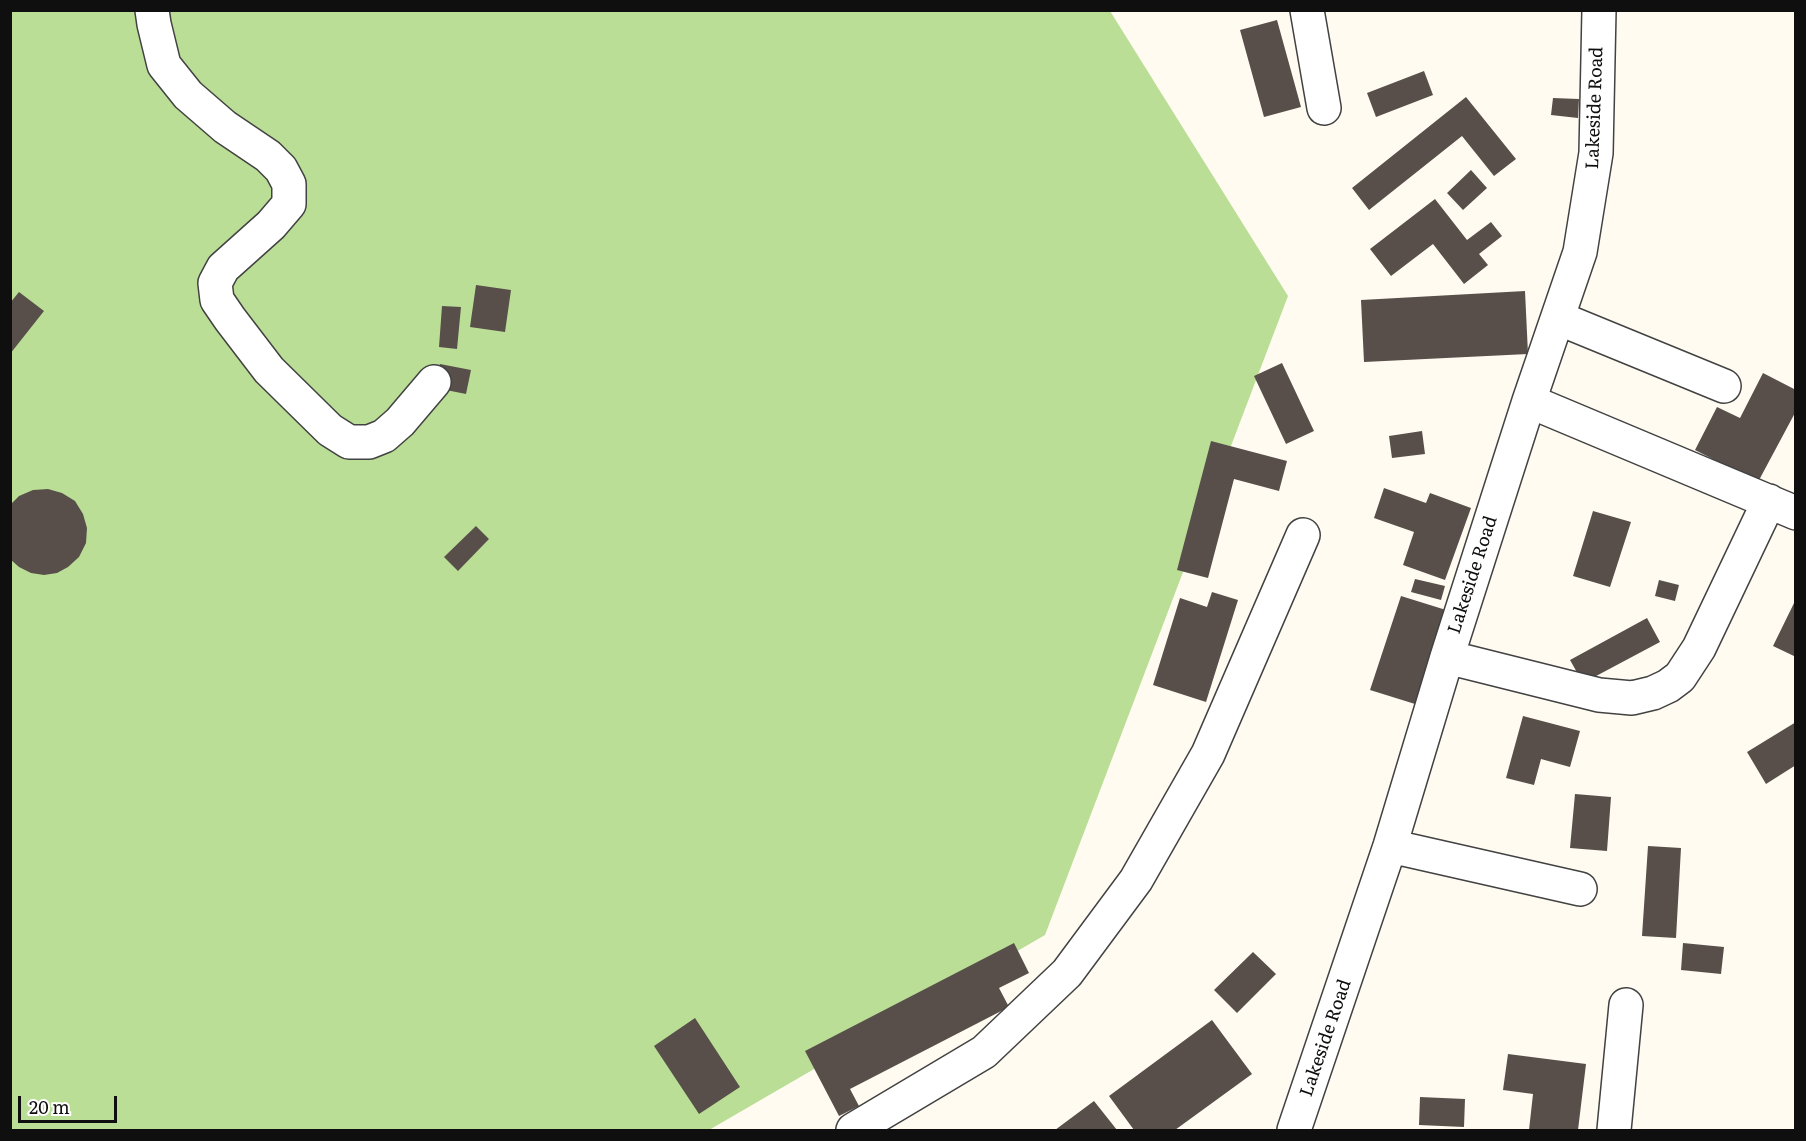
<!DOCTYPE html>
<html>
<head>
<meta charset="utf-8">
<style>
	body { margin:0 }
	#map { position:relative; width:1806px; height:1141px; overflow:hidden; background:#fffbf1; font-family:Literata,serif }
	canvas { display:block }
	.frame { position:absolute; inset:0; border:12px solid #0f0f0f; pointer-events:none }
	.scale { position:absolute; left:18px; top:1096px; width:99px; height:27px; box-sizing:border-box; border:3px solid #0f0f0f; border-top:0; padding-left:8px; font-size:18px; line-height:21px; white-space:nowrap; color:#0f0f0f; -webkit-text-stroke:4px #fff; paint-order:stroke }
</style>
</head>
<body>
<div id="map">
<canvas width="1806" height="1141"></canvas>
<div class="frame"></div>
<div class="scale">20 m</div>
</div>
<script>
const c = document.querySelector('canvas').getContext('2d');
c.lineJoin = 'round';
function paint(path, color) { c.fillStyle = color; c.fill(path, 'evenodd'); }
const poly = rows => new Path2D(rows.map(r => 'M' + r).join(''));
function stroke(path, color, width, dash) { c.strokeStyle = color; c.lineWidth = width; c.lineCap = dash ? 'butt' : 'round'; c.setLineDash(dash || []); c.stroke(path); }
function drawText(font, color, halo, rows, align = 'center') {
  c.font = font + ' Literata,serif'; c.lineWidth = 6; c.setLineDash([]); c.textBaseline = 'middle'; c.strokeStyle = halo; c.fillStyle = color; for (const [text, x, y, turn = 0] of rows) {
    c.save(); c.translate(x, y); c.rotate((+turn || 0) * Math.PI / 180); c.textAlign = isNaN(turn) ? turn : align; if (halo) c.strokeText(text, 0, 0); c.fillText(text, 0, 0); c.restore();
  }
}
paint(poly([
	[10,11,1110,11,1288,296,1045,935,709,1130,11,1130]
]), '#bbde96');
paint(poly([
	[1277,20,1301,107,1264,117,1240,30],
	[1424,71,1433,95,1376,117,1367,93],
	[1466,97,1516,159,1494,176,1462,136,1369,210,1352,188],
	[1553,98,1579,99,1578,118,1551,115],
	[1471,170,1487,188,1463,210,1447,193],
	[1435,199,1467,240,1491,222,1502,236,1479,254,1488,265,1464,284,1433,244,1391,276,1370,249],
	[476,285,511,290,505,332,470,327],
	[1525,291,1528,354,1364,362,1361,300],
	[19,292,44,311,10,354,10,303],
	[442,306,461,307,457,349,439,347],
	[1282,363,1314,431,1286,444,1254,376],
	[440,364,471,370,466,394,436,388],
	[1763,373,1796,390,1796,411,1758,482,1695,450,1717,407,1740,418],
	[1422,431,1425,454,1392,458,1389,436],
	[1211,441,1287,461,1279,491,1234,479,1208,578,1177,570],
	[1384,488,1426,503,1430,493,1471,508,1445,580,1403,565,1414,532,1374,518],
	[48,489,62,493,75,501,83,514,87,528,86,543,79,557,68,567,57,573,44,575,31,573,19,567,10,559,10,505,19,496,33,490],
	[1593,511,1631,522,1610,587,1573,576],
	[476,526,489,539,458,571,444,557],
	[1415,579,1445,586,1441,600,1411,592],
	[1659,580,1679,585,1675,601,1655,596],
	[1212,592,1238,600,1206,702,1153,685,1180,598,1207,607],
	[1401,596,1446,610,1415,704,1370,690],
	[1796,599,1796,657,1773,646],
	[1647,618,1660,642,1583,683,1570,660],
	[1523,716,1580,731,1570,767,1541,759,1534,785,1506,778],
	[1796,722,1796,765,1766,784,1747,752],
	[1575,794,1611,797,1607,851,1570,848],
	[1648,846,1681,848,1676,938,1642,936],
	[1014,943,1029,973,999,988,1009,1007,850,1089,859,1106,839,1116,805,1051],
	[1683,943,1724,947,1721,974,1681,970],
	[1253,952,1276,974,1237,1013,1214,990],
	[695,1018,740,1087,699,1114,654,1046],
	[1212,1020,1252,1074,1175,1130,1134,1130,1109,1096],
	[1508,1054,1586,1064,1578,1130,1529,1130,1533,1094,1503,1090],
	[1420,1097,1465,1099,1464,1127,1419,1125],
	[1094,1101,1117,1130,1055,1130]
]), '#584f4b');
const minor = poly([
	[152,10,154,24,164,65,188,95,225,127,268,156,281,169,289,184,289,204,271,225,223,268,215,283,217,300,230,319,269,370,330,430,349,442,369,442,384,436,400,422,434,382],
	[1307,10,1324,108],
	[1558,318,1724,386],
	[1529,401,1796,513],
	[1447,657,1599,695,1632,698,1653,693,1668,686,1680,677,1699,648,1769,501],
	[1390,846,1580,889],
	[853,1130,984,1052,1067,973,1136,880,1208,754,1303,535],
	[1294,1130,1390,846,1447,657,1529,401,1580,252,1596,153,1599,10],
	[1614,1130,1626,1005]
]);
stroke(minor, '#424242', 36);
stroke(minor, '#fff', 33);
drawText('18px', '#0f0f0f', '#fff', [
	["Lakeside Road",1595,108,-88],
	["Lakeside Road",1473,575,-72],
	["Lakeside Road",1326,1038,-71]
]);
</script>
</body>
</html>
